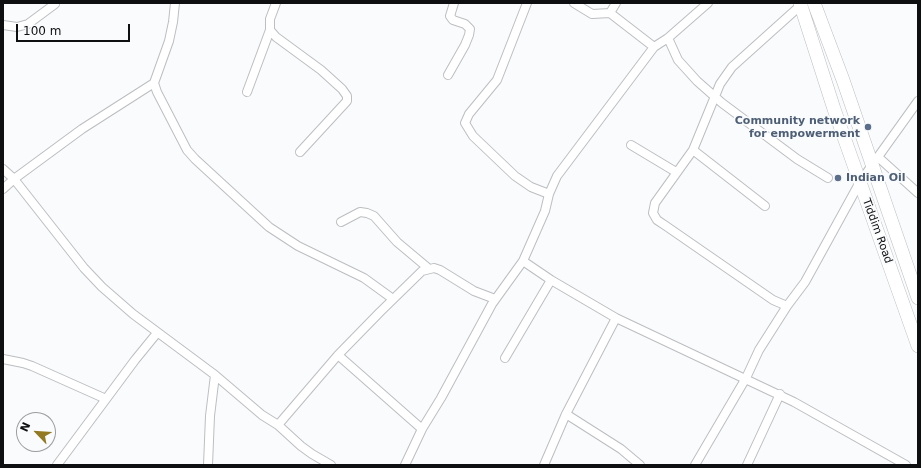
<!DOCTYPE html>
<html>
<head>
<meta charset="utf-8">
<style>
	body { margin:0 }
	#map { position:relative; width:921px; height:468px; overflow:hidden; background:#f9fbfd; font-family:"DejaVu Sans",sans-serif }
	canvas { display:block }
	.frame { position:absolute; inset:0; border:4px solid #0e0f10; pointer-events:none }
	.north { position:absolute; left:16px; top:412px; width:40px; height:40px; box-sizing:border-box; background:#f9fbfd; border:1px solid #9b9d9e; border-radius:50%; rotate:295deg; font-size:11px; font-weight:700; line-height:16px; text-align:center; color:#0e0f10 }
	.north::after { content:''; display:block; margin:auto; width:14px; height:18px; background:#917a21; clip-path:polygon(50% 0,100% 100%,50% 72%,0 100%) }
	.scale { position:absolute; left:16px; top:24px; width:114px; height:18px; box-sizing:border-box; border:2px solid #0e0f10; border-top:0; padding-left:5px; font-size:12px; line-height:14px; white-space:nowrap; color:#0e0f10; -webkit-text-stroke:3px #f9fbfd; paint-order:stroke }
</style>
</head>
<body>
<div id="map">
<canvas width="921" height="468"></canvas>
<div class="frame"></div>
<div class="north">N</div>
<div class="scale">100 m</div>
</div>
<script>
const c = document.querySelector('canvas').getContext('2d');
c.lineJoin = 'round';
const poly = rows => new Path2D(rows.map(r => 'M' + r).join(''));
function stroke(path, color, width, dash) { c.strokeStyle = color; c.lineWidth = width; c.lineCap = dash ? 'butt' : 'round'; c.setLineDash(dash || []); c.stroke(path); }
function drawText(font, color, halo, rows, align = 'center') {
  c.font = font + ' "DejaVu Sans",sans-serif'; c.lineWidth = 3.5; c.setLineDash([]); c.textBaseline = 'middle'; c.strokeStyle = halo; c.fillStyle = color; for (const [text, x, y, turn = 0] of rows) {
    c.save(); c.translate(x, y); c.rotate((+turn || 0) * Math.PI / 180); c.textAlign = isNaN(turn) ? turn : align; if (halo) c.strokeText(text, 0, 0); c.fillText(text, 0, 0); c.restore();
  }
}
const minor = poly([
	[175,3,173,22,169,41,154,83,157,92,187,150,195,159,269,227,298,246,364,278,393,299],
	[276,3,270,19,270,30,276,37,321,70,342,89,347,96,347,101,300,152],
	[527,3,497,80,469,114,465,123,473,136,515,176,531,187,549,194],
	[574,3,592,14,610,13,654,47],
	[610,13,616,3],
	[3,25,17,27,28,24,55,4],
	[668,38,678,60,697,81,722,103,797,159,828,178],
	[448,75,465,45,469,35,470,29,465,24,453,20,450,16,454,3],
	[247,92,270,30],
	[631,145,676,172],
	[693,150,765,206],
	[878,157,918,193],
	[3,169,14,179,84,268,102,287,133,314,215,375,262,415,278,425,301,446,312,454,331,465],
	[3,189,14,179,82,129,154,83],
	[341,222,360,212,367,213,374,216,397,242,428,268],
	[523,261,551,280,616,318,794,402,906,465],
	[787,306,773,300,666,226,657,220,653,213,655,203,693,150,720,84,732,67,801,5],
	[338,355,422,429],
	[505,358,551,280],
	[3,359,23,363,32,366,106,399],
	[566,414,621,449,640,465],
	[278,425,338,355,380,312,422,271,434,268,440,270,474,291,495,299],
	[57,465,135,360,157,333],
	[208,465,210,416,215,375],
	[405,465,422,429,441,398,492,304,523,261,545,211,549,194,557,176,654,47,668,38,708,3],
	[544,465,566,414,616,318],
	[695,465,746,378,759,350,787,306,805,282,860,182,918,101],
	[747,465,780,394]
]);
const trunk = poly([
	[800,3,834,109,918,346],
	[814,3,843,80,918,298]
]);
stroke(minor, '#bcbec1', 10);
stroke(trunk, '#bcbec1', 14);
stroke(minor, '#fff', 8);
stroke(trunk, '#fff', 13);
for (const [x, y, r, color] of [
	[868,127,4,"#5c6f8a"],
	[838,178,4,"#5c6f8a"]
]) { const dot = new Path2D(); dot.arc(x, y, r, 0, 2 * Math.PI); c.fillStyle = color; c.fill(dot); stroke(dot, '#f9fbfd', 1.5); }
drawText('bold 11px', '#4e5e75', '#f9fbfd', [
	["Community network",860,121],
	["for empowerment",860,134],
	["Indian Oil",846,178,"left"]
], 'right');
drawText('11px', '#0e0f10', '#f9fbfd', [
	["Tiddim Road",877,231,70]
]);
</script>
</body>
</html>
